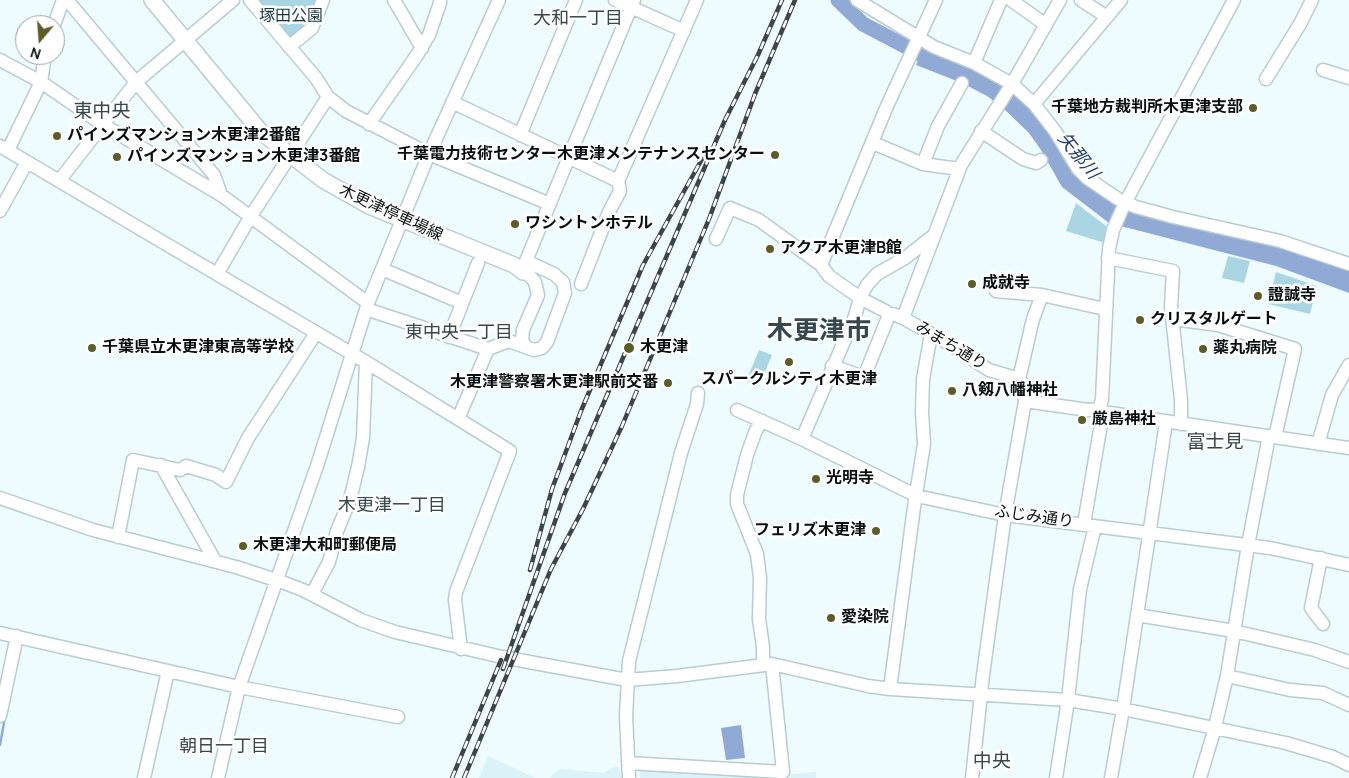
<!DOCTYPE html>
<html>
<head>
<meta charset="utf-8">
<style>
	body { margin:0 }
	#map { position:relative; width:1349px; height:778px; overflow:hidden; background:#eefbff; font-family:Manrope,sans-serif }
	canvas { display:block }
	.north { position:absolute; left:15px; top:15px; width:50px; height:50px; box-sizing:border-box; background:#fff; border:1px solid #9c9fa0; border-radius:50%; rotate:198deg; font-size:14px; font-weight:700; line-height:20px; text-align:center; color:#080f11 }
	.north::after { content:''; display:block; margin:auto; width:18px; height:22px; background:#5c5c29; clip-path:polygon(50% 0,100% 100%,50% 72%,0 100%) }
</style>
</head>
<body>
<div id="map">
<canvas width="1349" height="778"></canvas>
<div class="north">N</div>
</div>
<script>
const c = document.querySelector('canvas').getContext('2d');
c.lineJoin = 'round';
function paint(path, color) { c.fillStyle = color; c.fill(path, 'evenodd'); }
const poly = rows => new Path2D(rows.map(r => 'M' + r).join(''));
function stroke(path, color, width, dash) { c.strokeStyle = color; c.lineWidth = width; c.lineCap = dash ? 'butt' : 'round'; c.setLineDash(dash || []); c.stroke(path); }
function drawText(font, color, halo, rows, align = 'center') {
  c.font = font + ' Manrope,"Noto Sans JP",sans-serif'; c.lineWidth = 5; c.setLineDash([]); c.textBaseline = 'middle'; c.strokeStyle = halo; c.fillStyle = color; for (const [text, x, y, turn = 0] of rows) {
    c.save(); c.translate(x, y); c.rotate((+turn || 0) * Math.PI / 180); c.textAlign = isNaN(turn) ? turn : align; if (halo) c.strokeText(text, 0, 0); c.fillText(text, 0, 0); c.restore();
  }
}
paint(poly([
	[488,756,535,778,479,778],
	[614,767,619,767,621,778,549,778,559,769,603,773],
	[640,767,785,775,816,772,816,778,640,778]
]), '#dbf2f9');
paint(poly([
	[256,0,317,0,308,26,289,41],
	[1076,203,1106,226,1105,243,1066,231],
	[1228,256,1250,261,1244,283,1222,278],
	[1276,272,1317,286,1310,314,1268,304],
	[759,350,772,355,759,386,746,381]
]), '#aad6e3');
paint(poly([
	[924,47,973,66,1014,91,1117,205,1271,244,1349,267,1349,293,1276,266,1109,223,1062,187,1041,150,1029,133,1003,108,987,96,962,83,916,65],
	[741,725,745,758,726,760,721,728]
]), '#91aad5');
stroke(poly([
	[0,745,5,717]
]), '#91aad5', 2.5);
stroke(poly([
	[838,0,863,24,939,64]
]), '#91aad5', 15);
const minor = poly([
	[67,0,214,175,221,195],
	[250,0,316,78,328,97,346,111,429,154,550,204],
	[394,0,422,48],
	[615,0,684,31],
	[857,0,934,47,974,63,1012,84,1034,104,1055,131,1078,169,1087,178,1118,199,1136,207,1173,217,1280,241,1349,264],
	[1011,0,1046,25],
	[1081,0,1107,17],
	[54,25,63,0],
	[289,47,312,28,323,0],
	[0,60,41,82,102,124,221,195,368,303],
	[974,63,1001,0],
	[1323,70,1349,78],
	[1266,79,1300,24,1312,0],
	[452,102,618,181],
	[1034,104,1121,0],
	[369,124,417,55,429,35,440,3,440,0],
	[981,131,1023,159,1036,163,1041,160],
	[520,135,576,0],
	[873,143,923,164,959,169],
	[0,146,366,362,510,451,456,592,455,600,461,649],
	[8,150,41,82,45,55],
	[923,164,938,126,962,83],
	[59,181,136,82,233,0],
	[0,211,27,162],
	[716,239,730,208,759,220,821,265],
	[1108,258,1173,271,1171,307,1181,400,1181,424],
	[382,269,462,303],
	[523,272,530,276,535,282,538,295,523,330,522,340,526,347],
	[217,274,251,216,328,97],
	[581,284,609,212,620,191,618,181,697,0],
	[996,291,1042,295,1105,309],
	[366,309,488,349,458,419],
	[889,315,893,314,903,318,944,341,989,370,1019,379,1023,385,1025,401],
	[889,315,885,311,860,298,867,285,877,274,905,258,933,236],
	[903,318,961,165,1012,84,1060,0],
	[1173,319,1218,325,1295,349,1275,437],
	[449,337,478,263],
	[488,349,509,341,534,350,542,348,547,342,565,293,563,282,554,274,526,261,634,0],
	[832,366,864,377,889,315],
	[1019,379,1033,319,1042,295],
	[1099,409,1103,412,1349,448],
	[737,410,802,439,917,496,1005,515,1270,548,1349,565],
	[762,421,756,430,747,455,737,495,737,504,757,554,760,578,759,619,763,647,763,665],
	[802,439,855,316,860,298,829,276,821,265,887,106,936,0],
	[1318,444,1332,395,1349,365],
	[161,465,215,561],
	[0,498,93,530,236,567,282,582,303,590,361,620,395,632,502,657,627,680,677,676,772,664,868,686,890,689,1068,700,1123,709,1286,743,1333,757,1349,765],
	[1084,524,1103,412],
	[118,537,133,460,180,470,186,466,216,475,226,482,248,438,316,333],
	[1321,558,1311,608,1323,624],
	[312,594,329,562,337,531,350,500,358,467,363,438,366,362],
	[1137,615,1234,631,1315,650,1349,662],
	[0,633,239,687,398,717],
	[1227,676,1290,690,1323,693,1349,705],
	[890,689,914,507,924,444,922,412,923,379,931,334],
	[0,716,17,636],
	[628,763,783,772,772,664],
	[144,778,168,671],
	[218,778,239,687,317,466,368,303,429,154,499,0],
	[629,778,626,716,629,661,681,453,697,404,698,393],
	[972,778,983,675,1005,515,1025,401,1088,410,1099,409,1102,400,1109,249,1113,230,1124,205,1234,0],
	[1056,778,1068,700,1080,589,1095,526],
	[1111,778,1123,709,1166,422],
	[1200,778,1214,731,1227,676,1248,545,1269,436]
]);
const major = poly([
	[152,0,261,132,323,180,369,206,514,265,523,272]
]);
stroke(minor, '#b8ccd2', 15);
stroke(major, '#b8ccd2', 18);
stroke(minor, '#fff', 12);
stroke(major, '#fff', 15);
const rail = poly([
	[530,570,552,489,581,411,643,265,702,159],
	[503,669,565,493,725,120,758,55,782,0],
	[452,778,501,660],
	[464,778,551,569,583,509,622,426,709,219,755,94,795,0]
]);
stroke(rail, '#3d4548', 4.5);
stroke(rail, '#fff', 2.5, [8]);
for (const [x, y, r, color] of [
	[1253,108,5,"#5c5c29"],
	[57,136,5,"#5c5c29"],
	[775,155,5,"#5c5c29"],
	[117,157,5,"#5c5c29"],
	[515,224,5,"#5c5c29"],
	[770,249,5,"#5c5c29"],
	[972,284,5,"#5c5c29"],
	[1258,296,5,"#5c5c29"],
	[1140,320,5,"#5c5c29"],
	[92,348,5,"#5c5c29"],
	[629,348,6,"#5c5c29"],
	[1203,349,5,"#5c5c29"],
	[789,362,5,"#5c5c29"],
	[668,383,5,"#5c5c29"],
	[952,391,5,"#5c5c29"],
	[1082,420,5,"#5c5c29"],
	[816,479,5,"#5c5c29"],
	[876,531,5,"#5c5c29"],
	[243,546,5,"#5c5c29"],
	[831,618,5,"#5c5c29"]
]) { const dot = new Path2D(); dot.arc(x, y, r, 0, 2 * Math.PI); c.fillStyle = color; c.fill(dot); stroke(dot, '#fff', 2); }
drawText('16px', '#16353e', '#fff', [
	["塚田公園",291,17]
]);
drawText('bold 16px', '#080f11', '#fff', [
	["千葉地方裁判所木更津支部",1243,108,"right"],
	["パインズマンション木更津2番館",67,136],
	["千葉電力技術センター木更津メンテナンスセンター",765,155,"right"],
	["パインズマンション木更津3番館",127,157],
	["ワシントンホテル",525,224],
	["アクア木更津B館",780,249],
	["成就寺",982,284],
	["證誠寺",1268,296],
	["クリスタルゲート",1150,320],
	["千葉県立木更津東高等学校",102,348],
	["木更津",640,348],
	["薬丸病院",1213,349],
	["スパークルシティ木更津",789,380,"center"],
	["木更津警察署木更津駅前交番",658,383,"right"],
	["八剱八幡神社",962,391],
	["厳島神社",1092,420],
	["光明寺",826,479],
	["フェリズ木更津",866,531,"right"],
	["木更津大和町郵便局",253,546],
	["愛染院",841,618]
], 'left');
drawText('16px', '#080f11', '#fff', [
	["木更津停車場線",391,213,25],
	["みまち通り",951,346,31],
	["ふじみ通り",1034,517,8]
]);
drawText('18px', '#36484d', '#fff', [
	["大和一丁目",578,19],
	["東中央一丁目",459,333],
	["木更津一丁目",392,506],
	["朝日一丁目",224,747]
]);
drawText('italic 18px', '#234076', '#fff', [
	["矢那川",1078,156,51]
]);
drawText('19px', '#36484d', '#fff', [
	["東中央",102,112],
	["富士見",1215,443],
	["中央",992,762]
]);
drawText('bold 26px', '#36484d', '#fff', [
	["木更津市",819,332]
]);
</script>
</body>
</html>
